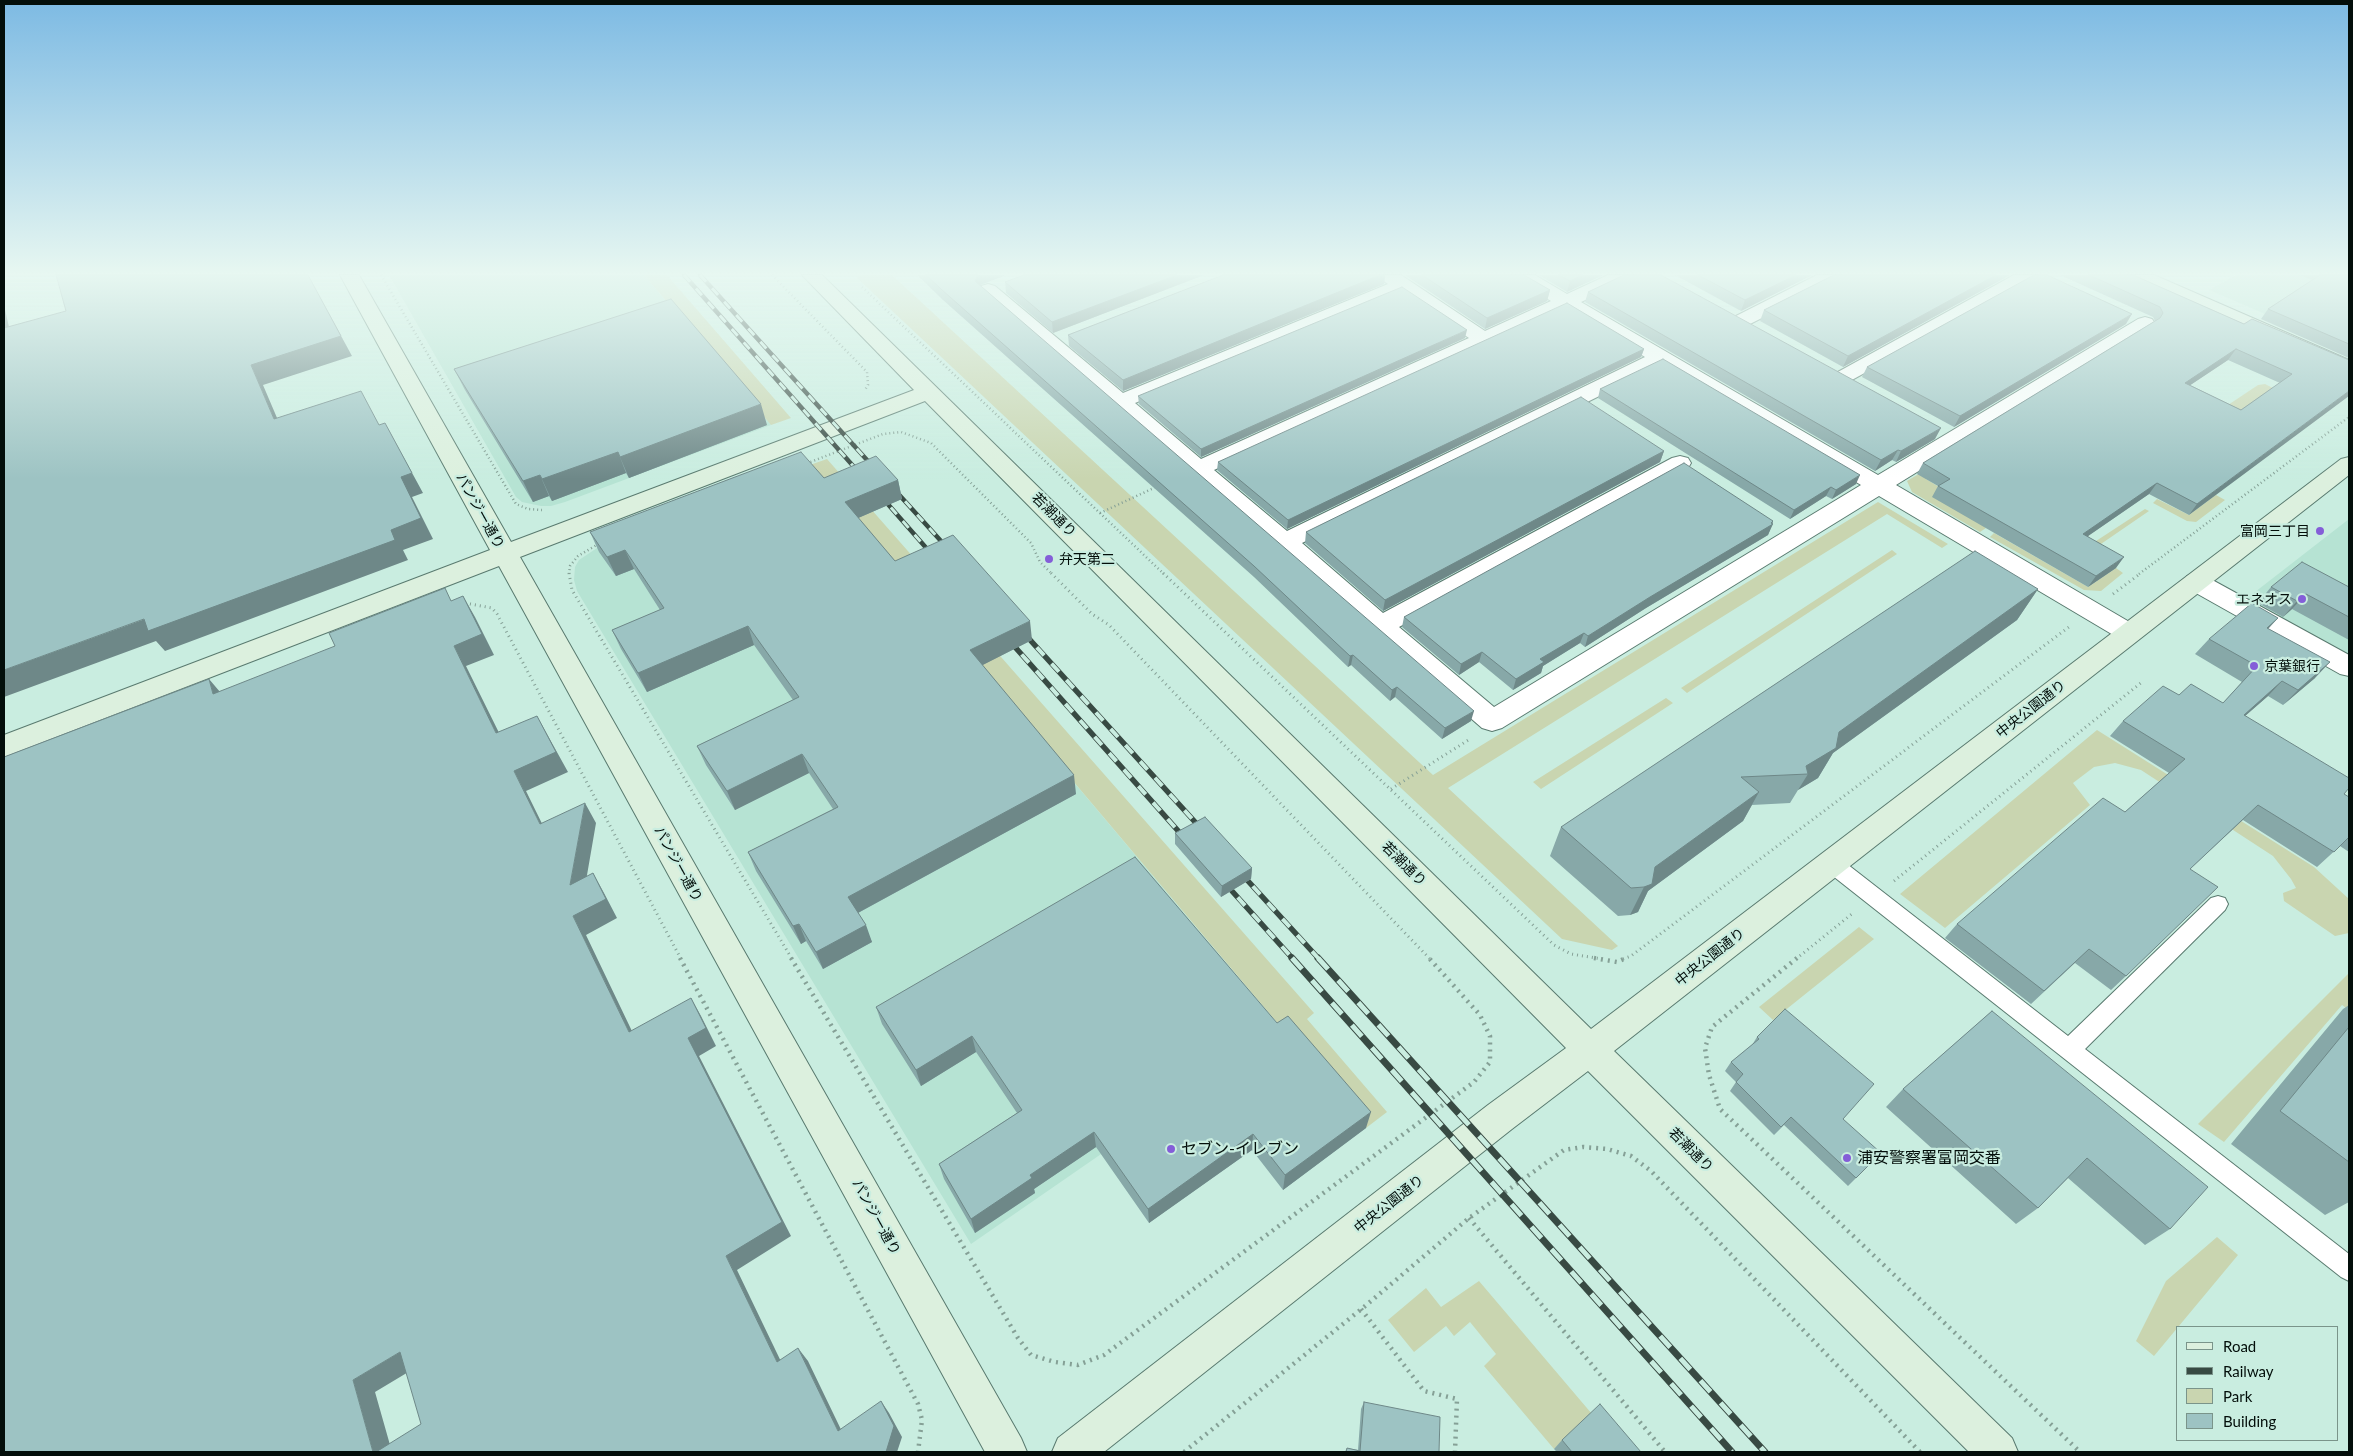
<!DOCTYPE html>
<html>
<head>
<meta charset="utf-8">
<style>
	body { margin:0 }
	#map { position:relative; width:2353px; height:1456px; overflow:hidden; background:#c9ede0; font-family:Lato,sans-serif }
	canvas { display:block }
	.frame { position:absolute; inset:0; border:5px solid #030e0a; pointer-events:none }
	.legend { position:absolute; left:2176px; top:1326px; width:162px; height:115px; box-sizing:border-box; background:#c9ede0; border:1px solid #7a948a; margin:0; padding:6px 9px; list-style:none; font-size:15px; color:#030e0a }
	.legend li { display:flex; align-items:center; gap:10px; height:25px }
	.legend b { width:25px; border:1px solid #7a948a }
</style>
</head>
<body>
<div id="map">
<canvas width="2353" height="1456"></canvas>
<div class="frame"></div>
<ul class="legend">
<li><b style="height:6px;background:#dcf0de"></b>Road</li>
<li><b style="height:6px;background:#384a43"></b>Railway</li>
<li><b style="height:14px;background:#c9d5b0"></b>Park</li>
<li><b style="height:14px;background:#9dc3c3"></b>Building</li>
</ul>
</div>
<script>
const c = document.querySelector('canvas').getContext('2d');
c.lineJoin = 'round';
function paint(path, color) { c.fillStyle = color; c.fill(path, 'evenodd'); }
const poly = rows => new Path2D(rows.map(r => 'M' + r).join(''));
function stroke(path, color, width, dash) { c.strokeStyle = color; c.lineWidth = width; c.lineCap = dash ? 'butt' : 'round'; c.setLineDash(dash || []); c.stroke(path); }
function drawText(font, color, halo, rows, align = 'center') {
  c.font = font + ' Lato,"Noto Sans JP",sans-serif'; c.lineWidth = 4.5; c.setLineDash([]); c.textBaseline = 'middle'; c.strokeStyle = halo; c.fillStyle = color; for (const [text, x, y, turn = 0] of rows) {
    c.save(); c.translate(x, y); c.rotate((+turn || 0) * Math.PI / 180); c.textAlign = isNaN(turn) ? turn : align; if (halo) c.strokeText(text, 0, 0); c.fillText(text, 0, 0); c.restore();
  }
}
paint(poly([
	[389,275,644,275,771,425,565,502,551,506,541,506,522,502,516,497],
	[2236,275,2347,275,2349,350,2209,290],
	[807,466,1282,1029,971,1244,577,591,574,580,575,567,579,560,597,548],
	[2349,519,2349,655,2246,599]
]), '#b6e3d3');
paint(poly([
	[644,275,667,275,791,418,771,425],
	[860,275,892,275,1433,775,1878,502,1948,544,1942,548,1887,514,1448,788,1618,946,1612,950,1562,939,857,278],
	[2073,381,1926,479,1944,490,1986,528,1980,532,1912,492,1907,481],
	[2265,384,2277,390,2181,458,2225,407,2258,385],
	[827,459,1314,1013,1307,1019,1387,1112,1366,1128,807,466],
	[2216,495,2225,500,2196,522,2187,521,2153,503,2157,499,2189,515],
	[2145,509,2149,511,2098,546,2093,543],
	[1994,533,2088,587,2116,568,2123,573,2101,591,2084,590,1990,537],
	[1892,550,1897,554,1687,693,1681,688],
	[1666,698,1673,703,1541,789,1533,782],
	[2097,730,2314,867,2349,899,2349,933,2335,936,2284,901,2283,893,2296,888,2291,879,2273,856,2141,770,2115,763,2094,767,2073,783,2090,805,1945,928,1900,894],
	[1859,927,1874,939,1773,1020,1759,1007],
	[2349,973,2349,1010,2342,1005,2224,1142,2198,1124],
	[2217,1237,2238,1255,2154,1356,2136,1341,2166,1281],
	[1479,1281,1592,1414,1554,1449,1484,1366,1496,1354,1470,1322,1454,1336,1446,1326,1414,1352,1388,1320,1426,1288,1441,1307]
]), '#c9d5b0');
const lane = poly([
	[1831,855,1838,857,2068,1036,2211,898,2218,896,2225,898,2228,904,2225,910,2085,1049,2349,1254,2349,1281,2341,1277,1824,869,1821,863,1824,857,1831,855]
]);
const street = poly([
	[1380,275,1401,275,1485,331,1551,301,1514,279,1512,275,1535,275,1567,294,1608,275,1633,275,1631,279,1581,302,1878,475,2138,319,2145,317,2152,319,2155,323,2152,327,1896,485,2138,627,2142,633,2138,639,2129,642,2120,639,1879,496,1502,728,1492,731,1482,728,978,290,981,286,988,284,995,286,1123,393,1388,284,1382,280,1380,275],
	[1401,293,1469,338,1201,459,1135,403,1401,293],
	[1565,309,1645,357,1287,531,1214,470,1565,309],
	[1660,366,1861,485,1494,707,1399,627,1688,468,1691,463,1688,458,1680,456,1672,458,1383,613,1302,543,1660,366],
	[1817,275,1841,275,1839,279,1748,325,1741,327,1734,325,1731,321,1734,317,1817,275],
	[2014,275,2037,275,2035,279,1850,381,1843,383,1836,381,1833,377,1836,373,2014,275],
	[2196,574,2205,576,2349,655,2349,676,2340,674,2187,588,2184,582,2187,576,2196,574]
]);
const secondary = poly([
	[340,275,359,275,511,542,914,390,802,275,822,275,1591,1029,2341,459,2349,457,2349,475,1614,1051,2012,1438,2018,1452,1969,1452,1588,1071,1512,1129,1104,1452,1052,1452,1058,1438,1488,1105,1566,1048,925,401,520,557,1021,1438,1027,1452,985,1452,499,566,4,757,4,735,490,550,340,275],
	[2128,275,2154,275,2349,360,2349,373,2130,279,2128,275]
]);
stroke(lane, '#597a6f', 2);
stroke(street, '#597a6f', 2);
stroke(secondary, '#597a6f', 2);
stroke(poly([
	[381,275,516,504,528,509,542,510],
	[772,275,867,372,868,385,865,390],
	[862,287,1164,574],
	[1100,513,1156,487],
	[569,574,570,566,578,556,600,543,883,434,901,432,931,443,1031,543,1040,562,1052,574],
	[2139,574,2349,417]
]), '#85a096', 2.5, [1, 3]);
stroke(poly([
	[569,573,572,590,792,959],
	[1051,573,1092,614,1109,625,1430,959],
	[1163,573,1554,945,1571,954,1602,959],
	[2113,594,2141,573],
	[465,603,492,608,497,614,681,959],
	[1391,789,1470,739],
	[1894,881,2142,682],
	[1623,959,1631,956,2069,627],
	[1796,959,1853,913]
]), '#85a096', 3, [1, 4]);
stroke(poly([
	[680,958,918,1404,922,1420,918,1452],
	[791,958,1018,1338,1031,1355,1055,1362,1078,1365,1104,1355,1474,1082,1490,1062,1490,1036,1480,1015,1429,958],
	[1594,958,1617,962,1626,958],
	[1797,958,1712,1027,1705,1048,1709,1075,1720,1109,2080,1452],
	[1469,1218,1665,1452],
	[1361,1309,1424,1391,1457,1399,1455,1452],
	[1184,1452,1364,1307,1469,1218,1564,1150,1583,1147,1607,1149,1631,1156,1651,1171,1920,1452]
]), '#85a096', 4.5, [2, 5]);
paint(lane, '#fff');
paint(street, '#fff');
paint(secondary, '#dcf0de');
const railFar2 = poly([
	[684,275,862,476],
	[700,275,876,470],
	[893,488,950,551],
	[879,494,935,558]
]);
const railFar1 = poly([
	[1022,631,1205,833],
	[1007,638,1188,842],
	[1238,870,1319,959],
	[1223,881,1293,959]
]);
const rail = poly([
	[1292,958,1732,1452],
	[1318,958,1765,1452]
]);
stroke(railFar2, '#384a43', 4.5);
stroke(railFar1, '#384a43', 5.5);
stroke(rail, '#384a43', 7);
stroke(railFar2, '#c9ede0', 3, [9]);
stroke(railFar1, '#c9ede0', 4, [11]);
stroke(rail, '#c9ede0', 5, [15]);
paint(poly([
	[917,275,1006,275,980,285,1471,721,1442,739,1395,697,1390,701,1351,665,1348,667,1254,577,943,300],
	[1024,275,1204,275,1053,333,1006,293,1005,282],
	[1223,275,1385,275,1384,284,1123,391,1069,346,1068,335],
	[1405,275,1524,275,1550,290,1547,301,1485,329],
	[1539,275,1603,275,1567,292],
	[1675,275,1812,275,1741,311],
	[1834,275,2010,275,1843,367,1760,321,1764,310],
	[2060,275,2133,275,2244,324,2349,360,2189,515,2149,494,2088,536,2116,568,2088,587,1932,497,1938,486,1917,474,1923,463,2155,321,2153,317],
	[2228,360,2280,383,2241,410,2190,385],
	[2300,275,2349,275,2349,358,2261,319,2268,309,2312,280],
	[1588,292,1935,439,1896,462,1892,460,1875,471,1585,302],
	[2126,324,1954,427,1862,377,1867,367],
	[1465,338,1201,457,1139,404,1138,396],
	[1644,349,1641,357,1287,529,1217,470,1218,462],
	[454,369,767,425,629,478,626,473,552,501,549,496,533,502,465,390],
	[1600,389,1856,484,1832,499,1826,496,1790,519,1598,398],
	[1664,451,1660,462,1383,611,1305,543,1306,532],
	[824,478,898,480,902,499,858,518,895,561,1032,640,982,665,1076,794,858,913,872,942,823,969,806,941,801,944,756,871,748,852,833,809,809,773,735,810,706,765,697,746,793,700,754,645,647,692,621,649,612,630,660,610,634,569,616,576,599,552,590,532],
	[1773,521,1768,535,1646,608,1585,647,1580,643,1543,666,1541,673,1513,690,1479,662,1459,675,1402,627,1404,617],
	[2271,587,2349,587,2349,640,2292,609,2283,617,2258,603],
	[2038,589,2017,620,1833,753,1818,778,1798,790,1790,803,1752,805,1743,821,1648,891,1638,912,1630,915,1618,916,1550,856,1561,827],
	[2278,618,2268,629,2315,678,2283,705,2268,696,2245,716,2344,794,2349,797,2349,852,2340,846,2317,867,2243,820,2190,869,2126,976,2111,990,2075,963,2031,1004,1945,938,1957,924,2125,812,2169,773,2110,736,2123,721,2179,695,2223,703,2242,682,2195,654,2209,639],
	[1175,833,1252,868,1251,879,1221,897,1175,844],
	[2349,1005,2349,1202,2325,1215,2231,1144,2343,1009],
	[876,1007,1277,1023,1366,1128,1283,1190,1252,1150,1149,1223,1096,1147,1034,1189,1035,1193,975,1233,944,1179,939,1164,1017,1113,976,1052,921,1086,882,1024],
	[1992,1011,2170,1229,2145,1245,2068,1178,2038,1208,2016,1224,1886,1107,1903,1089],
	[1757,1037,1843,1119,1856,1178,1848,1186,1784,1125,1774,1135,1730,1091,1736,1082,1725,1071,1731,1062,1752,1045],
	[1364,1402,1439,1452,1345,1452,1347,1448,1358,1450,1361,1409],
	[1562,1440,1641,1452,1557,1452,1554,1449]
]), '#87a8a8');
paint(poly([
	[308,275,352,356,263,385,286,439,274,419,251,365],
	[978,275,1006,275,980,285,975,281],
	[1177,275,1204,275,1053,333,1052,322],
	[1380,275,1385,275,1384,284,1123,391,1123,380],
	[1583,275,1603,275,1567,292,1570,281],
	[1796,275,1812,275,1741,311,1745,300],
	[1996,275,2010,275,1843,367,1848,356],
	[1550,290,1547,301,1485,329,1487,318],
	[4,305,14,349,4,337],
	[2132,314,2126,324,1954,427,1960,416],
	[1467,330,1465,338,1201,457,1201,449],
	[1644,349,1641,357,1287,529,1288,520],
	[2236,349,2228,360,2177,394,2185,383],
	[2349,391,2349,396,2189,515,2197,504],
	[761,404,767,425,629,478,620,457],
	[385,423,423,493,412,497,433,539,403,550,408,560,165,651,156,641,4,697,4,670,391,530,401,477],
	[1941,428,1935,439,1896,462,1901,451],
	[1898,450,1892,460,1875,471,1881,460],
	[1664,451,1660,462,1383,611,1385,600],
	[618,452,626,473,552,501,542,479],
	[540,475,549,496,533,502,523,481],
	[1860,475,1856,484,1832,499,1836,490],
	[898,480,902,499,849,522,845,502],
	[2157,483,2149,494,2075,545,2083,534],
	[1831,487,1826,496,1790,519,1794,510],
	[1773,521,1772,525,1773,524,1768,535,1646,608,1585,647,1588,636,1650,597],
	[625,550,634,569,616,576,607,557],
	[2124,557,2116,568,2088,587,2096,576],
	[2038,589,2017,620,1833,753,1818,778,1798,790,1808,774,1806,766,1839,732],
	[2306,594,2292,609,2283,617,2297,601],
	[463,596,475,617,494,655,466,666,509,753,496,733,454,646],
	[2278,618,2264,633,2267,628],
	[1030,621,1032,640,973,670,970,650],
	[748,626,754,645,647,692,638,673],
	[1584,633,1580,643,1543,666,1541,673,1513,690,1516,679,1540,659],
	[1482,652,1479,662,1459,675,1461,664],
	[1353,655,1351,665,1348,667,1350,656],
	[2330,662,2315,678,2283,705,2298,690],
	[209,679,226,699,213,694],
	[2282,681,2268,696,2229,730,2244,715],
	[1397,687,1395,697,1390,701,1392,690],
	[1474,711,1471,721,1442,739,1445,728],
	[537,716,568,772,526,791,552,844,540,824,514,771],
	[802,754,809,773,735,810,727,791],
	[1074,775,1076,794,854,915,848,897],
	[1759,792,1743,821,1648,891,1638,912,1630,915,1644,887,1655,867],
	[585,803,596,823,582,904,570,885],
	[1252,868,1251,879,1221,897,1222,886],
	[593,873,604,893,617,918,586,935,641,1050,629,1032,573,916],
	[799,924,806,941,801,944,793,926],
	[866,925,872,942,823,969,816,952],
	[691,998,701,1016,716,1046,699,1056,791,1236,737,1270,787,1374,777,1362,726,1256,688,1038],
	[972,1036,976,1052,921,1086,916,1070],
	[1371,1112,1366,1128,1283,1190,1285,1175],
	[1094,1132,1096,1147,1034,1189,1035,1193,975,1233,971,1219,1030,1175],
	[1253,1134,1252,1150,1149,1223,1148,1209],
	[798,1348,808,1361,847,1442,838,1431],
	[400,1352,420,1365,375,1392,392,1452,373,1452,353,1380],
	[881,1401,889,1413,902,1437,897,1452,886,1452]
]), '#6e8888');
const building = poly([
	[56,275,308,275,341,336,251,365,274,419,361,391,379,425,385,423,412,473,401,477,421,518,391,530,395,540,148,631,144,619,4,670,4,328,66,311,56,275],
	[926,275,978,275,975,281,1474,711,1445,728,1397,687,1392,690,1353,655,1350,656,1254,566,941,289,926,275],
	[1024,275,1177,275,1052,322,1005,282,1024,275],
	[1223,275,1380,275,1123,380,1068,335,1223,275],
	[1422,275,1524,275,1550,290,1487,318,1422,275],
	[1559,275,1583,275,1570,281,1559,275],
	[1624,275,1661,275,1941,428,1901,451,1898,450,1881,460,1588,292,1624,275],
	[1698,275,1796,275,1745,300,1698,275],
	[1834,275,1996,275,1848,356,1764,310,1834,275],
	[2034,275,2047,275,2132,314,1960,416,1867,367,2034,275],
	[2089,275,2133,275,2244,324,2252,319,2349,360,2349,391,2197,504,2157,483,2083,534,2124,557,2096,576,1938,486,1950,479,1923,463,2160,318,2163,313,2160,307,2089,275],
	[2236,349,2292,374,2241,410,2185,383,2236,349],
	[2320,275,2349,275,2349,344,2268,309,2320,275],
	[1402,287,1467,330,1201,449,1138,396,1402,287],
	[671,299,761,404,620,457,618,452,542,479,540,475,523,481,454,369,671,299],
	[1567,303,1644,349,1288,520,1218,462,1567,303],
	[1663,359,1860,475,1836,490,1831,487,1794,510,1600,389,1663,359],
	[1581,397,1664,451,1385,600,1306,532,1581,397],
	[801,452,824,478,876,456,898,480,845,502,895,561,953,535,1030,621,970,650,1074,775,848,897,866,925,816,952,799,924,793,926,748,852,838,807,802,754,727,791,697,746,799,697,748,626,638,673,612,630,664,608,625,550,607,557,590,532,801,452],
	[1684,463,1773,521,1771,523,1773,524,1650,597,1588,636,1584,633,1540,659,1544,662,1516,679,1482,652,1461,664,1404,617,1684,463],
	[1975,551,2038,589,1839,732,1836,748,1806,766,1808,774,1741,777,1759,792,1655,867,1652,884,1644,887,1631,888,1561,827,1975,551],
	[2302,562,2349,587,2349,617,2306,594,2297,601,2271,587,2302,562],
	[445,588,451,601,463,596,482,634,454,646,496,733,537,716,556,752,514,771,540,824,585,803,570,885,593,873,606,899,573,916,629,1032,691,998,706,1028,688,1038,782,1222,726,1256,777,1362,798,1348,838,1431,881,1401,894,1426,886,1452,376,1452,421,1424,400,1352,353,1380,373,1452,4,1452,4,757,209,679,213,694,335,646,329,633,445,588],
	[2252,603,2278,618,2267,628,2330,662,2298,690,2282,681,2244,715,2349,778,2349,788,2344,794,2349,797,2349,837,2334,852,2258,805,2190,869,2218,887,2126,976,2089,949,2044,991,1957,924,2103,798,2125,812,2185,759,2123,721,2163,686,2179,695,2191,684,2223,703,2257,666,2209,639,2252,603],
	[1205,817,1252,868,1222,886,1175,833,1205,817],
	[1135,857,1277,1023,1288,1016,1371,1112,1285,1175,1253,1134,1148,1209,1094,1132,1030,1175,1032,1178,971,1219,939,1164,1022,1110,972,1036,916,1070,876,1007,1135,857],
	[1785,1009,1874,1084,1843,1119,1881,1153,1856,1178,1791,1117,1781,1127,1736,1082,1743,1074,1731,1062,1759,1039,1757,1037,1785,1009],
	[1992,1011,2208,1187,2170,1229,2087,1158,2038,1208,1903,1089,1992,1011],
	[2349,1027,2349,1162,2280,1111,2349,1027],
	[1364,1402,1440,1417,1439,1452,1346,1452,1347,1448,1360,1451,1364,1402],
	[1600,1404,1641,1452,1572,1452,1562,1440,1600,1404]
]);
paint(building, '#9dc3c3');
stroke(building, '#6e8888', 1);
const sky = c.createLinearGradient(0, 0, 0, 479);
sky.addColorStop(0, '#7dbae3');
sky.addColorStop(0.57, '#e7f7f1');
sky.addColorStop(1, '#e7f7f100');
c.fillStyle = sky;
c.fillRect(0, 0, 2353, 479);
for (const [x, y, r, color] of [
	[2320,531,5,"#845ed8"],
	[1049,559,5,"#845ed8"],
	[2302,599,5,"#845ed8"],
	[2254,666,5,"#845ed8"],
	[1171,1149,5,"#845ed8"],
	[1847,1158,5,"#845ed8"]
]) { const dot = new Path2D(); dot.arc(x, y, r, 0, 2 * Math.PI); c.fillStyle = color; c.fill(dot); stroke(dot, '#c9ede0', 2); }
drawText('14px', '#030e0a', '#c9ede0', [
	["パンジー通り",480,511,61],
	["若潮通り",1054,515,45],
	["中央公園通り",2031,709,-38],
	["パンジー通り",678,864,61],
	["若潮通り",1404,864,45],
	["中央公園通り",1710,957,-38],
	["若潮通り",1691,1150,45],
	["中央公園通り",1389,1204,-38],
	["パンジー通り",876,1217,61]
]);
drawText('14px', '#030e0a', '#c9ede0', [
	["富岡三丁目",2310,531],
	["弁天第二",1059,559,"left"],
	["エネオス",2292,599],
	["京葉銀行",2264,666,"left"]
], 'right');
drawText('16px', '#030e0a', '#c9ede0', [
	["セブン-イレブン",1181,1149],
	["浦安警察署富岡交番",1857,1158]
], 'left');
</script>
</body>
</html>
